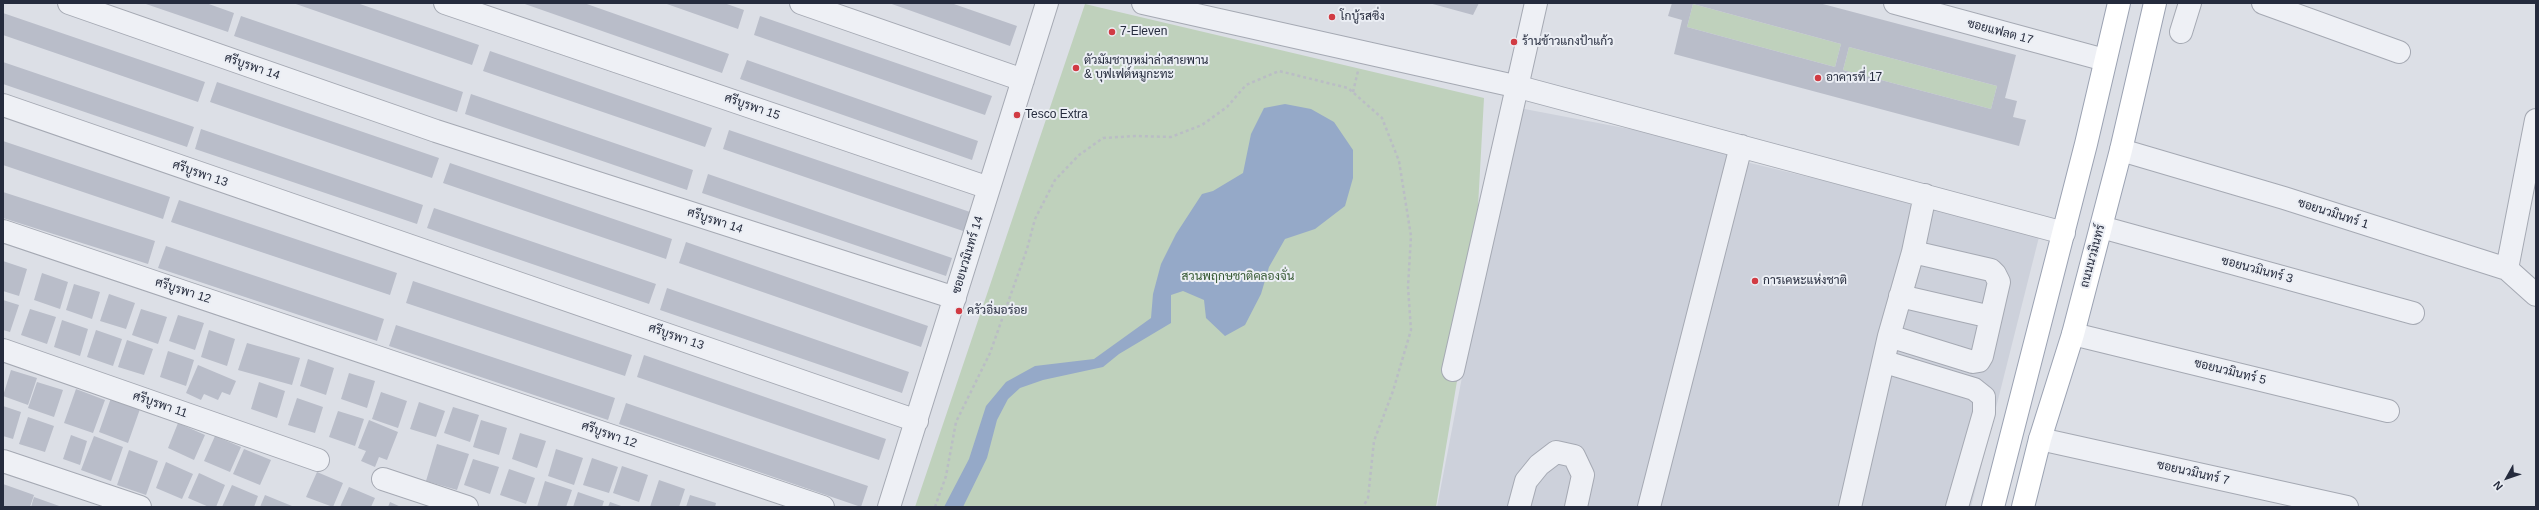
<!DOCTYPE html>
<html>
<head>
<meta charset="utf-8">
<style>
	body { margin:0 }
	#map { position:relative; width:2539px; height:510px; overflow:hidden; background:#dcdfe6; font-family:Arial,sans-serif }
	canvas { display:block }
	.frame { position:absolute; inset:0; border:4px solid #252b3d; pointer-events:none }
	.north { position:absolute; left:2487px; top:458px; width:40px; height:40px; -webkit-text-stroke:3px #ebeef4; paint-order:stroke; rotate:230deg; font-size:11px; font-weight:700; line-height:16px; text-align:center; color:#252b3d }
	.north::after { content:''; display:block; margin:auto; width:14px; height:18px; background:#252b3d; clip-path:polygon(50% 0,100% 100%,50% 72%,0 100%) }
</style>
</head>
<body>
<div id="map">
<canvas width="2539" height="510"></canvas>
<div class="frame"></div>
<div class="north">N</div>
</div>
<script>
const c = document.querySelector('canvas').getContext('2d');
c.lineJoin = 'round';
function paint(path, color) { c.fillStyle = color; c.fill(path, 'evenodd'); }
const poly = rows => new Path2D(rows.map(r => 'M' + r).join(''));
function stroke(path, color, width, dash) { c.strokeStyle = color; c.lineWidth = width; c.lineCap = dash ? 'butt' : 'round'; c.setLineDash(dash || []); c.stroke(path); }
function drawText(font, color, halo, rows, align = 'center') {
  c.font = font + ' Arial,Sarabun,sans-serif'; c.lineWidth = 4; c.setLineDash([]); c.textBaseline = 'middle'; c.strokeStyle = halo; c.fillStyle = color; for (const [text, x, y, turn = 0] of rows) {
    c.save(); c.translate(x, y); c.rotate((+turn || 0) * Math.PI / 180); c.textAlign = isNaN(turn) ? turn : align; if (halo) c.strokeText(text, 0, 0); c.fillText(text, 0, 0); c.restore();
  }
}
paint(poly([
	[1514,107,1740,150,1738,160,2040,233,1971,507,1437,507]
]), '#cdd1db');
paint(poly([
	[1085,4,1484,98,1474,279,1436,507,915,507],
	[1693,4,1841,44,1835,67,1687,27],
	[1849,47,1997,86,1991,109,1843,70]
]), '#bfd1bc');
paint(poly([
	[1285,104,1311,109,1334,122,1353,150,1353,178,1345,206,1315,229,1285,239,1269,267,1261,294,1245,325,1225,336,1206,318,1204,300,1183,291,1171,295,1171,323,1119,354,1103,367,1043,380,1020,388,1008,399,997,420,987,458,963,507,944,507,969,459,986,406,1006,382,1035,366,1094,359,1151,318,1153,294,1161,264,1176,234,1202,194,1213,191,1243,173,1251,134,1264,108]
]), '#95a9c8');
paint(poly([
	[143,3,206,3,234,13,228,32],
	[293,3,357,3,479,45,472,65],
	[522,3,584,3,729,54,722,73],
	[664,3,724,3,744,10,738,29],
	[889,3,951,3,1017,26,1010,46],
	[1429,3,1479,3,1473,15],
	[1672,3,1819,3,2016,55,2005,98,2017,101,2013,117,2026,120,2019,146,1674,54,1682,20,1668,16],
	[1693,4,1841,44,1835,67,1687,27],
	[1849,47,1997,86,1991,109,1843,70],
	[3,13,205,82,198,102,3,35],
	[241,16,463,92,457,112,234,36],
	[760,16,992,96,985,115,754,35],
	[490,51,712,128,705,147,483,71],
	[747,60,978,141,972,160,740,79],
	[3,62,194,127,187,147,3,84],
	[217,82,439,158,432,178,210,102],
	[471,94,693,170,687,190,465,114],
	[201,129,423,205,417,224,195,149],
	[729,130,973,213,966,232,723,149],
	[3,141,170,197,163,219,3,165],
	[450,163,672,239,666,259,443,183],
	[708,174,952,258,946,276,702,193],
	[3,192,155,241,148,264,3,218],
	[179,200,397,273,390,295,171,222],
	[434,208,656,284,649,304,427,228],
	[686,242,928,326,921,347,679,263],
	[166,246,384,319,377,341,158,268],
	[3,261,27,269,19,296,3,291],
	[42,273,68,282,60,309,34,300],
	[413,281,632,355,625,376,406,303],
	[74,284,100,292,92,319,66,310],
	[667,288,909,372,902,393,660,310],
	[109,294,135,303,126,329,100,321],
	[3,300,19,305,10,332,3,330],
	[30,309,56,317,47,344,21,335],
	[141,309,167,317,158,344,132,335],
	[178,315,204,323,195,350,169,341],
	[62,320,88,329,80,356,54,347],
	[396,325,615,398,608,420,389,346],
	[96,330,122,339,113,366,87,357],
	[209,330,235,339,227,366,201,357],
	[127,340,153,349,144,375,118,367],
	[247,343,300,358,292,385,238,370],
	[168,351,194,360,186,386,160,377],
	[644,355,886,439,879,460,637,377],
	[308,359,334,368,326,395,300,386],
	[198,365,236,381,230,395,222,392,218,400,204,394,201,400,186,393],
	[11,370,37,378,28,405,3,396],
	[349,373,375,381,367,408,341,399],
	[37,382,63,390,54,417,28,408],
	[259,382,285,391,277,418,251,409],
	[76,389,105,400,93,433,64,423],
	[381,392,407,401,398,428,372,419],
	[111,398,140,409,128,443,99,432],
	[297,398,323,407,315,433,288,425],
	[419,402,445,411,436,437,410,429],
	[626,403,868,486,861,507,619,424],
	[3,406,21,412,13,439,3,436],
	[453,407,479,415,470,442,444,433],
	[338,411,364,419,355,446,329,437],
	[28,417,54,426,45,452,19,444],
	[369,420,398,432,387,460,379,457,375,467,361,461,366,451,358,448],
	[481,420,507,428,499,455,473,447],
	[178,423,205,435,194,460,168,448],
	[520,433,546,441,537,468,512,459],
	[71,435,87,441,80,465,63,459],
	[94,436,123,447,111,481,81,470],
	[215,436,241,447,230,472,204,461],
	[437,444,469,454,457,490,426,481],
	[244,449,271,460,260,485,233,474],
	[556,449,583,458,574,485,548,476],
	[129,450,158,461,146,495,117,485],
	[592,458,618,467,609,493,583,485],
	[473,459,499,467,490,494,464,485],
	[166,462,193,474,182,499,156,488],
	[622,466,648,475,639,502,613,493],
	[509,469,535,478,526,504,500,495],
	[317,472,343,483,333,507,306,497],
	[199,473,225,485,216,507,209,507,188,498],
	[659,480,685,489,679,507,650,507],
	[545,481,572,490,566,507,537,507],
	[3,484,34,495,30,507,3,507],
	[232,485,258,496,254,507,222,507],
	[349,487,375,498,371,507,340,507],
	[578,492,604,501,602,507,573,507],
	[265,495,292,506,291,507,260,507],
	[690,495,716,503,715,507,686,507],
	[34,497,62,507,31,507],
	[390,502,401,507,388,507],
	[610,502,624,507,608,507]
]), '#b9bdc9');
const minor = poly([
	[69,3,436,131,955,298],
	[445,3,989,188],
	[801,3,1023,80],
	[1143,3,1519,87,2064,233],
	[1895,3,2105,60],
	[2263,3,2399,52],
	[2181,32,2190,3],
	[3,105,917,421],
	[2121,150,2284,198,2507,269,2536,295],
	[2101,227,2413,313],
	[3,231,823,507],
	[2507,269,2536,120],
	[1900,296,1991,317],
	[2073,334,2388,411],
	[1889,336,1973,362,1979,361,1982,356,1999,282,1995,274,1991,270,1913,252],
	[3,350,318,460],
	[1885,362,1974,389,1984,397,1984,413,1957,507],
	[1453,370,1536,3],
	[2040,439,2347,507],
	[3,461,140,507],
	[383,479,467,507],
	[889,507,1047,3],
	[1519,507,1526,481,1539,465,1556,452,1574,456,1583,475,1576,507],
	[1649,507,1741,146],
	[1850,507,1889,336,1913,252,1925,195]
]);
const major = poly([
	[1993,507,2086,144,2119,3],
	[2023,507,2040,439,2073,334,2121,150,2155,3]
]);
stroke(minor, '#a5a9b3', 24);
stroke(major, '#9ba2b2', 24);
stroke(poly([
	[1353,92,1358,71],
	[935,507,946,476,956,422,990,353,1027,249,1035,219,1055,180,1079,155,1103,138,1135,136,1171,137,1202,125,1227,107,1246,85,1279,71,1348,88,1382,118,1399,161,1411,236,1408,287,1411,330,1393,391,1374,441,1368,498,1363,507]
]), '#babdc5', 2.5, [3, 3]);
stroke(minor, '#eef0f5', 22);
stroke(major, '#fff', 22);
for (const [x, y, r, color] of [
	[1332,17,4,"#d13b43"],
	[1112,32,4,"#d13b43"],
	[1514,42,4,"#d13b43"],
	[1076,68,4,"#d13b43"],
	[1818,78,4,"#d13b43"],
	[1017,115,4,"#d13b43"],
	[1755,281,4,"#d13b43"],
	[959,311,4,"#d13b43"]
]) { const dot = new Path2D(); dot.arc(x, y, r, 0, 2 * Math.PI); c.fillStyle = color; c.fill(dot); stroke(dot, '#ebeef4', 1.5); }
drawText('12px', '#252b3d', '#ebeef4', [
	["โกบู้รสซิ่ง",1340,17],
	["7-Eleven",1120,32],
	["ร้านข้าวแกงป้าแก้ว",1522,42],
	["ตัวมัมชาบูหม่าล่าสายพาน",1084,61],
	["& บุฟเฟต์หมูกะทะ",1084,75],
	["อาคารที่ 17",1826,78],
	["Tesco Extra",1025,115],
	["การเคหะแห่งชาติ",1763,281],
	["ครัวอิ่มอร่อย",967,311]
], 'left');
drawText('12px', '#252b3d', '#ebeef4', [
	["ซอยแฟลต 17",2000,32,15],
	["ศรีบูรพา 14",252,67,19],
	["ศรีบูรพา 15",752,107,19],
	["ศรีบูรพา 13",200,174,19],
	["ซอยนวมินทร์ 1",2333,214,18],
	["ศรีบูรพา 14",715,221,18],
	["ซอยนวมินทร์ 14",968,255,-73],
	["ถนนนวมินทร์",2093,256,-75],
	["ซอยนวมินทร์ 3",2257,270,15],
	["ศรีบูรพา 12",183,291,18],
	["ศรีบูรพา 13",676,337,19],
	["ซอยนวมินทร์ 5",2230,372,14],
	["ศรีบูรพา 11",160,405,19],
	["ศรีบูรพา 12",609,435,19],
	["ซอยนวมินทร์ 7",2193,473,13]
]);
drawText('12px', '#365932', '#ebeef4', [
	["สวนพฤกษชาติคลองจั่น",1238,277]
]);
</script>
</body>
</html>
